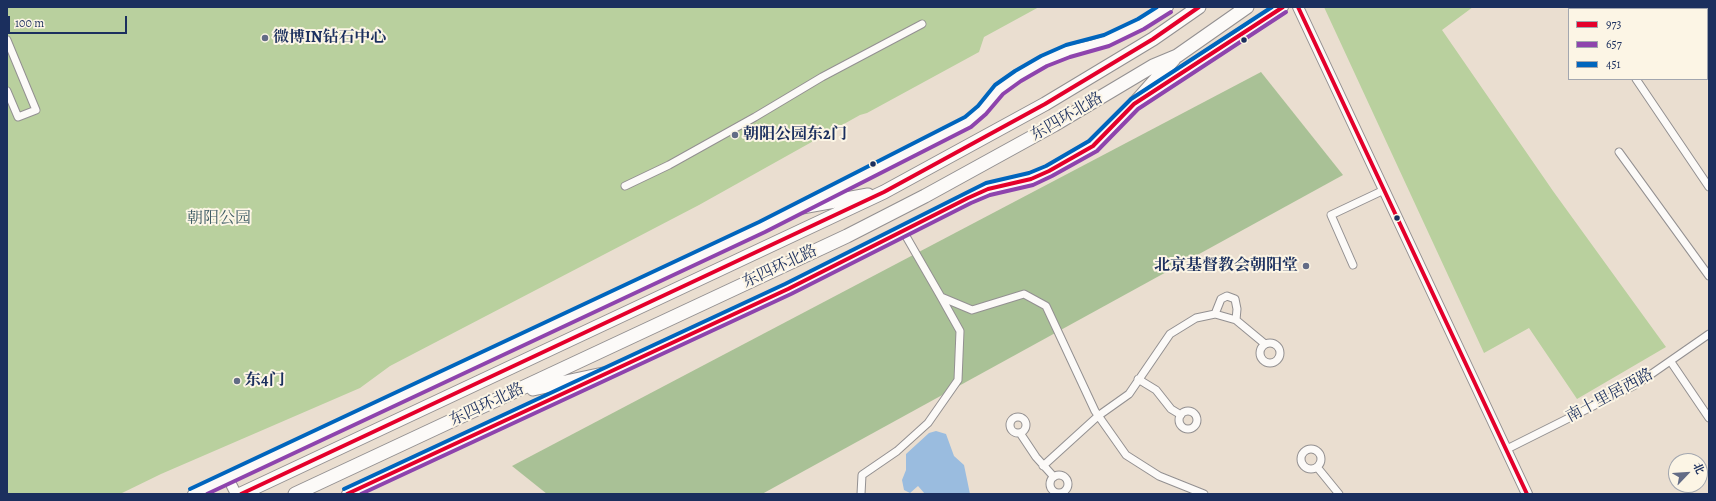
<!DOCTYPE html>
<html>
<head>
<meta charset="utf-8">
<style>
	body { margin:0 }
	#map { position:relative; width:1716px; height:501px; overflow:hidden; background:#eaded0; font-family:Alegreya,"Noto Serif SC",serif }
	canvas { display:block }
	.frame { position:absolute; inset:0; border:8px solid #1b2f5e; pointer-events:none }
	.legend { position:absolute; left:1568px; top:8px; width:140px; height:72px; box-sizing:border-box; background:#fcf5e5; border:1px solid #a2a6af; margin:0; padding:5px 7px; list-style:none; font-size:12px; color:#1b2f5e }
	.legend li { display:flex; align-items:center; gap:8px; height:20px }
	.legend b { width:20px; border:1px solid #a2a6af }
	.north { position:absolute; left:1668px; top:453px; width:40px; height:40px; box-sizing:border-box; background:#fcf5e5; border:1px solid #a2a6af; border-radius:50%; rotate:65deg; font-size:11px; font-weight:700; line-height:16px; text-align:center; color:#1b2f5e }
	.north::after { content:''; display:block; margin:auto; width:14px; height:18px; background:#636c86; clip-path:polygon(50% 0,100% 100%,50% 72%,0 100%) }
	.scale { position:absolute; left:8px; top:16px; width:119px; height:18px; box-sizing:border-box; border:2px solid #1b2f5e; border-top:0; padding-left:5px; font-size:12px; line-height:14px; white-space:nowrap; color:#1b2f5e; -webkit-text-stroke:3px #fcf5e5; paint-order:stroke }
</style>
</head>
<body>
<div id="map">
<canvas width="1716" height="501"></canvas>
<div class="frame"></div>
<ul class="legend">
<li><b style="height:5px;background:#e4002b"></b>973</li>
<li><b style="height:5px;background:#8e44ad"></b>657</li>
<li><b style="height:5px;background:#0065bd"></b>451</li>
</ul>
<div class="north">北</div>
<div class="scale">100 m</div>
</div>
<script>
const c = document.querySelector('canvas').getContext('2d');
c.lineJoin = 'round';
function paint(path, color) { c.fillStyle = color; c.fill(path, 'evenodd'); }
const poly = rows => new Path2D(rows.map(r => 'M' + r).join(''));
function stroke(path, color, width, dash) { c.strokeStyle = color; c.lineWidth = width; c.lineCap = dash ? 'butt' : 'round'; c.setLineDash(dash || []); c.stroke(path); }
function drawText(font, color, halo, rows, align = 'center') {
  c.font = font + ' Alegreya,"Noto Serif SC",serif'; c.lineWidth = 4; c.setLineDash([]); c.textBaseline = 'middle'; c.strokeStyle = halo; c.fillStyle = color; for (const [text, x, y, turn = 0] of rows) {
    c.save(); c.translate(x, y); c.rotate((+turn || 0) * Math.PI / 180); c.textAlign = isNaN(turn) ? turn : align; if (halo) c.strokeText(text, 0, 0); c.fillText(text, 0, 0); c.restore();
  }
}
paint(poly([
	[7,7,1039,7,984,37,979,52,867,113,860,115,699,205,390,366,360,388,161,474,120,494,7,494],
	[1324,7,1473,7,1442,30,1553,191,1666,347,1577,399,1529,328,1484,353]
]), '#b9d09e');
paint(poly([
	[1261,72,1343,175,762,494,547,494,512,466]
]), '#a9c196');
paint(poly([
	[936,431,946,434,954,456,964,465,970,494,925,494,918,486,910,493,904,490,902,480,906,470,906,454,929,433]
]), '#9abcdf');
const street = poly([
	[1587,7,1588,9],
	[1707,14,1709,12],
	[7,40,36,110,18,117,7,91],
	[1636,79,1709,187],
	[1619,152,1709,276],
	[625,186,669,165,755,117,822,77,922,24],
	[903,231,941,297,972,310,1024,294,1046,306,1095,411,1126,455,1159,476,1204,494],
	[1353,265,1331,215,1384,190],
	[1215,314,1221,299,1227,296,1235,299,1237,309,1236,320],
	'1260 353a10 10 0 1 1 20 0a10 10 0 1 1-20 0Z',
	[1671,362,1709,418],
	[1138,379,1156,390,1171,409,1181,415],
	'1179 420a9 9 0 1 1 18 0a9 9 0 1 1-18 0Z',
	'1010 425a8 8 0 1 1 16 0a8 8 0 1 1-16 0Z',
	[1020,433,1036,457,1054,477],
	[1507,449,1637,384,1709,334],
	'1301 459a10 10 0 1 1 20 0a10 10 0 1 1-20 0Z',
	[1043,466,1098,416,1129,394,1170,334,1196,318,1215,314,1236,320,1265,344],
	[1317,467,1339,494],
	'1050 484a9 9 0 1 1 18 0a9 9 0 1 1-18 0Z',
	[861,494,862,475,897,451,928,423,958,380,960,331,941,297]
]);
const secondary = poly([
	[1298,7,1527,494],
	[228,478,236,494],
	[193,494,762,227,968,122,982,110,999,90,1018,76,1044,61,1068,51,1091,46,1106,41,1141,24,1168,7],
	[347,494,788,289,968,198,988,189,1031,179,1049,171,1093,146,1134,104,1242,35,1283,7]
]);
const highway = poly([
	[1134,104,1174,59],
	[802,207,868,195],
	[533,389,603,374],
	[241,494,884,192,1045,104,1153,39,1199,7],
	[295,494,847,236,925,196,1054,125,1153,66,1177,56,1247,7]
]);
stroke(street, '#939091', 9);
stroke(secondary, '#939091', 12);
stroke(highway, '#939091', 15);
stroke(street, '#fcfaf8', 7);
stroke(secondary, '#fcfaf8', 10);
stroke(highway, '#fcfaf8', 13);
stroke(poly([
	[1298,7,1527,494],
	[241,494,884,192,1045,104,1153,39,1199,7],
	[347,494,788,289,968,198,988,189,1031,179,1049,171,1093,146,1134,104,1283,7]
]), '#e4002b', 4);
stroke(poly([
	[207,494,765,232,971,127,986,114,1003,94,1021,81,1047,66,1070,57,1109,46,1144,29,1171,12],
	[361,494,791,294,971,203,990,195,1033,185,1052,176,1097,151,1138,109,1286,12]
]), '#8e44ad', 4);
stroke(poly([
	[190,489,759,222,965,117,978,106,995,85,1015,71,1041,56,1066,45,1104,35,1138,19,1157,7],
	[344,489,785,284,966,193,986,183,1029,173,1046,166,1089,141,1131,99,1272,7]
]), '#0065bd', 4);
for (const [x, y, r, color] of [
	[265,38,4,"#636c86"],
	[1244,40,3.5,"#1b2f5e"],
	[735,135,4,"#636c86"],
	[873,164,3.5,"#1b2f5e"],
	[1397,218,3.5,"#1b2f5e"],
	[1306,266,4,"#636c86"],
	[237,381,4,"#636c86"]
]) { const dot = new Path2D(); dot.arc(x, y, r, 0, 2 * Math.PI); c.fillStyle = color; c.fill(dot); stroke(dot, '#fcf5e5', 1.5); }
drawText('bold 16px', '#1b2f5e', '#fcf5e5', [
	["微博IN钻石中心",273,38],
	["朝阳公园东2门",743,135],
	["北京基督教会朝阳堂",1298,266,"right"],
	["东4门",245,381]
], 'left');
drawText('16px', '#1b2f5e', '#fcf5e5', [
	["东四环北路",1067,117,-30],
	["东四环北路",780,267,-25],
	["南十里居西路",1610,396,-28],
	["东四环北路",487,405,-25]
]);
drawText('16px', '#3e5c65', '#fcf5e5', [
	["朝阳公园",219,219]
]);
</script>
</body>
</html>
